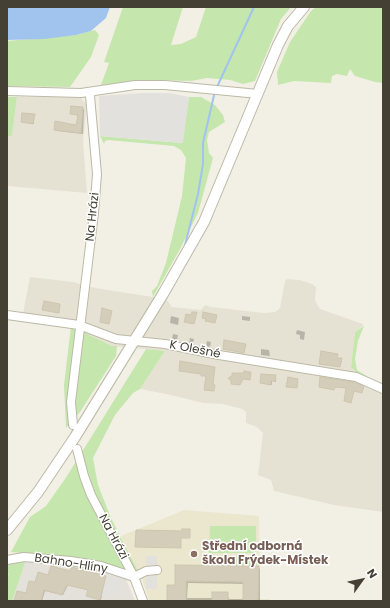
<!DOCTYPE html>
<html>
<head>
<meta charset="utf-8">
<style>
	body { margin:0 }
	#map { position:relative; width:390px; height:608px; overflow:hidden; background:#f2f0e5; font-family:Poppins,sans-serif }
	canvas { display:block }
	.frame { position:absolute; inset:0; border:8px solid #444034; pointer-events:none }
	.north { position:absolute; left:342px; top:560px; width:40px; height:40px; -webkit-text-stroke:3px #fff; paint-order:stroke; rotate:57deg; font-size:11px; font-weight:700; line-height:16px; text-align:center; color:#444034 }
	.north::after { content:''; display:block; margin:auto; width:14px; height:18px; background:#444034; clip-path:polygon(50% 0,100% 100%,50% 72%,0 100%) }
</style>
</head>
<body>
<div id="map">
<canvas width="390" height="608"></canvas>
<div class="frame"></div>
<div class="north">N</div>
</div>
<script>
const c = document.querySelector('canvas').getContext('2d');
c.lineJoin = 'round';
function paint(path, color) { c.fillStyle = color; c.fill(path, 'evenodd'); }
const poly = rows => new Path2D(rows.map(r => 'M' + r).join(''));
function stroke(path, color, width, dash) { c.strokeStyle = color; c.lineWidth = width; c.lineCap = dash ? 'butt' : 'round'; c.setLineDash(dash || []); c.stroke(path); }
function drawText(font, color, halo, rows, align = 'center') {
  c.font = font + ' Poppins,sans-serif'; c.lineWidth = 3; c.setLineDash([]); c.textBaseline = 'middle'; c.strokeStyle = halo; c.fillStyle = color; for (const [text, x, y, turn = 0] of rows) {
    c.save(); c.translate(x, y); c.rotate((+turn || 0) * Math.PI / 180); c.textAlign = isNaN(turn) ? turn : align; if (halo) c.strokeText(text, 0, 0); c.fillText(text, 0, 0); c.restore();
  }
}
paint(poly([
	[17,97,80,97,87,105,83,140,87,193,7,186,7,136,12,136],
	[30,277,73,282,95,288,166,299,172,307,201,310,205,305,211,307,264,313,275,312,280,308,285,281,287,279,300,280,312,284,316,287,315,301,320,309,363,324,363,326,355,332,351,367,356,372,383,383,383,512,334,505,274,491,271,480,258,475,263,433,257,427,246,423,246,412,242,409,223,404,203,403,171,395,140,389,165,351,112,346,71,326,22,319]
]), '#e6e2d3');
paint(poly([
	[26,560,80,565,126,579,135,601,12,601]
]), '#e4e1da');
paint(poly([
	[184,510,259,516,260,599,270,599,269,601,149,601,143,582,121,536]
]), '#ebe7ce');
paint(poly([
	[123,7,183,7,171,45,181,44,196,37,206,7,291,7,281,19,255,81,243,84,230,80,207,78,191,81,147,80,101,85,109,63,104,62],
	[316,7,383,7,383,83,375,82,355,76,350,69,347,76,337,74,332,76,331,83,294,81,278,85,277,72,290,42,311,11],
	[95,30,99,35,91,57,70,87,7,86,7,41,76,35],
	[7,97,17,97,12,136,7,136],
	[189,97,201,97,215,105,223,115,225,122,209,132,207,140,209,153,213,158,198,213,180,249,153,297,152,291,157,286,166,263,182,196,186,158,181,150,174,146,108,140,105,141,104,144,100,136,182,143],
	[71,326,112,346,117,346,116,356,80,412,66,428,64,385],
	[364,326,358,341,355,359,357,370,370,378,356,372,351,367,355,332],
	[146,349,165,351,140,389,133,393,115,415,93,458,98,485,111,518,138,571,72,558,11,552,30,517,46,506,67,476],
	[210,526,256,526,256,553,209,553],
	[221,556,257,556,257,566,221,565],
	[26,560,12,601,7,601,7,577,9,574,7,573,7,562]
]), '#c5e6ad');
paint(poly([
	[143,93,169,93,189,97,183,143,100,136,99,96],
	[146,556,157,556,157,589,146,589],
	[107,576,120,579,117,593,107,597,102,596]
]), '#e3e1dd');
paint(poly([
	[7,7,110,7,106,18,91,31,76,35,44,39,7,40]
]), '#a1c4ef');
paint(poly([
	[83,108,84,110,83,134,57,131,55,130,77,126,79,116,71,113],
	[34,115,34,124,22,121],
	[171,316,179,318,178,325,170,323],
	[242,316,250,317,250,321,242,320],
	[297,330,305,332,304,340,300,339,300,335,296,334],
	[173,334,178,335,177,340,172,339],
	[190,338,194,339,193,344,189,343],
	[207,341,211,342,210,347,206,346],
	[261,349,269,350,270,356,261,355],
	[275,376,276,382,272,381,272,385,261,383],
	[176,566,258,567,260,569,260,601,168,601,176,586],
	[188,583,244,584,244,599,229,599,227,593,213,598,187,598],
	[71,572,105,577,101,600,90,597,85,576,83,589,68,585,63,595,45,591,42,601,15,601,27,594,36,584,49,576]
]), '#0003');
stroke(poly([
	[217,87,254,7],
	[184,249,198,194,203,164,203,143,215,91]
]), '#a1c4ef', 2);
const building = poly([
	[71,106,83,107,81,133,54,130,55,121,76,125,78,115,70,114,71,106],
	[22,113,35,114,33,124,21,122,22,113],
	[44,301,60,304,59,313,42,310,44,301],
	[102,308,112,311,109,324,100,322,102,308],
	[192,312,197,312,194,324,184,322,186,314,191,315,192,312],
	[203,312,217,315,215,323,205,321,206,319,202,318,203,312],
	[224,340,246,344,244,353,223,349,224,340],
	[321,351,338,354,337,358,342,358,340,367,319,364,321,351],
	[180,361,215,367,213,384,215,385,214,391,204,390,206,376,201,376,201,374,179,371,180,361],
	[244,371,251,372,250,380,243,379,240,385,231,384,231,381,228,378,232,376,232,373,244,373,244,371],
	[261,374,276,375,275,381,271,381,271,385,260,383,261,374],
	[288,377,298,379,297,388,286,387,288,377],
	[320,377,354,382,364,386,362,393,354,391,351,403,344,401,346,388,335,387,334,390,319,387,320,377],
	[182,529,190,529,190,538,181,538,181,548,135,547,136,530,182,531,182,529],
	[175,565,259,566,258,601,243,601,243,582,186,581,186,601,167,601,167,585,175,585,175,565],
	[51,566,70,571,71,567,106,576,100,600,86,596,88,590,67,585,62,595,44,590,41,601,14,601,17,591,26,593,29,581,35,582,38,572,48,575,51,566],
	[212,592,228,592,228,601,212,601,212,592]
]);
paint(building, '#d3cdba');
stroke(building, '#cec6ae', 1);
const minor = poly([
	[7,91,81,93,135,85,165,85,258,94],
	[7,315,79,325,116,339,165,344,219,355,356,377,383,389],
	[73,425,71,402,94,213,97,174,90,96,91,92],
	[77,449,84,476,91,495,134,577,143,601],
	[7,560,24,557,71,561,101,566,134,577,146,571,157,570]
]);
const tertiary = poly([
	[7,530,38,492,75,437,163,294,204,222,278,45,288,26,304,7]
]);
stroke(minor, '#bdb9a7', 10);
stroke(tertiary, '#bdb9a7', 12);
stroke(minor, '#fff', 8);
stroke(tertiary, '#fff', 10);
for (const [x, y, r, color] of [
	[194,554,4,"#8d6e63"]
]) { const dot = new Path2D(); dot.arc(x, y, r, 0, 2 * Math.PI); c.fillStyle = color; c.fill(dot); stroke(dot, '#fff', 1.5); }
drawText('12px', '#444034', '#fff', [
	["Na Hrázi",93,217,-84],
	["K Olešné",195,350,11],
	["Na Hrázi",113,537,62],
	["Bahno-Hlíny",71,564,9]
]);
drawText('bold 12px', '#785e54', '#fff', [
	["Střední odborná",202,547],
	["škola Frýdek-Místek",202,561]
], 'left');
</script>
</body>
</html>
